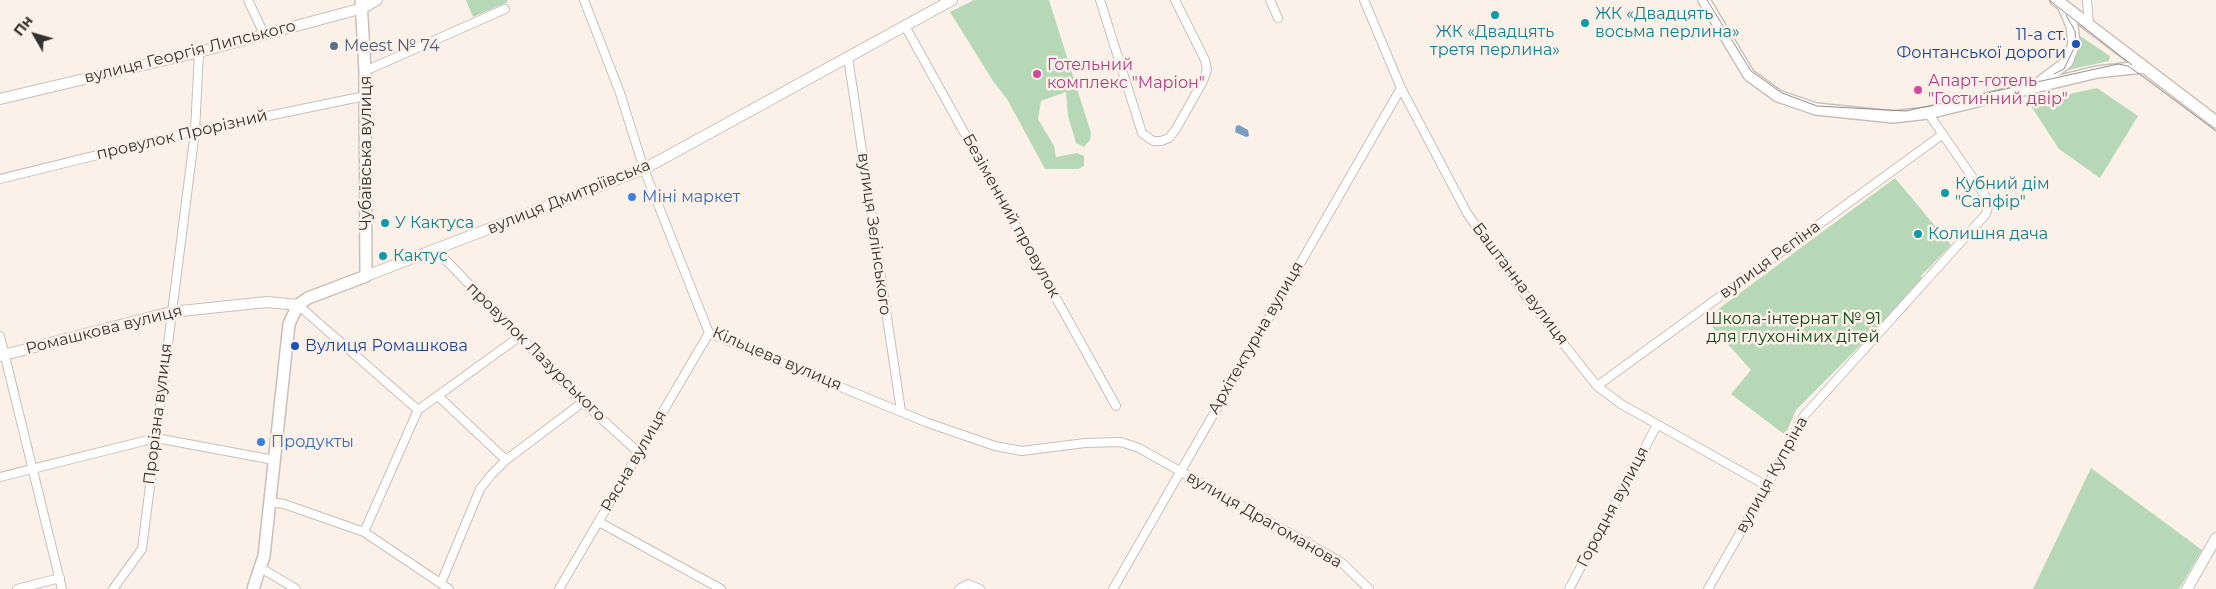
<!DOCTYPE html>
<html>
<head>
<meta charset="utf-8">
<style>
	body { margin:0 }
	#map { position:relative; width:2216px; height:589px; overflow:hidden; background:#fbf1e9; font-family:Montserrat,sans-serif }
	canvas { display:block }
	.north { position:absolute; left:10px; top:10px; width:50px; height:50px; -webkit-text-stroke:4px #fbf1e9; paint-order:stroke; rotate:308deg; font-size:14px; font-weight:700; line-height:20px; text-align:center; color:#34312d }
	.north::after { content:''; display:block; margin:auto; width:18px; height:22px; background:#34312d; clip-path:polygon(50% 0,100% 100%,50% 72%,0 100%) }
</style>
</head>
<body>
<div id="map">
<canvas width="2216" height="589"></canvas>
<div class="north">Пн</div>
</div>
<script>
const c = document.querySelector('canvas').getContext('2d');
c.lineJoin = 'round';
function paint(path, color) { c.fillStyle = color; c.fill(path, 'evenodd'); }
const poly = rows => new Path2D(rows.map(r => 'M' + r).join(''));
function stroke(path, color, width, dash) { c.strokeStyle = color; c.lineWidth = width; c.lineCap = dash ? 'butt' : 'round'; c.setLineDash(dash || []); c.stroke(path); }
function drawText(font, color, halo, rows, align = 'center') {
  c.font = font + ' Montserrat,sans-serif'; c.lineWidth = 5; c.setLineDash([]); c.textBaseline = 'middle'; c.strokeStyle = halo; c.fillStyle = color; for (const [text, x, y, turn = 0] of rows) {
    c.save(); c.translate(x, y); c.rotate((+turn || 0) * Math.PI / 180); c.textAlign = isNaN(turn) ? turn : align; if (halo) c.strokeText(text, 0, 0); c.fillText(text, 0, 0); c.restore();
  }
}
paint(poly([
	[466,0,507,0,508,2,473,17],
	[974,0,1049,0,1091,133,1090,140,1084,147,1076,143,1068,116,1066,92,1041,101,1038,119,1054,146,1056,157,1077,153,1084,156,1084,166,1078,169,1045,169,1007,99,993,81,950,12],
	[2080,36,2110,56,2109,61,2068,70,2078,53],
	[2097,88,2138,116,2100,178,2059,149,2029,103],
	[1895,178,1951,245,1921,276,1923,282,1796,410,1785,435,1731,394,1751,370,1705,319],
	[2091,468,2202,550,2179,589,2033,589]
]), '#b6d8b6');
paint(poly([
	[1239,125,1248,130,1249,136,1246,137,1235,132,1236,126]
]), '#7a9dc1');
const minor = poly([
	[248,0,264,34],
	[584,0,620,93,644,169,709,333,928,423,995,446,1022,451,1085,443,1121,442,1139,448,1341,562,1369,589],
	[1100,0,1142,133,1153,141,1161,141,1169,138,1176,129,1203,81,1207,70,1205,60,1175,0],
	[1270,0,1278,18],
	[1364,0,1401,88,1467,213,1531,303,1597,386,1621,404,1767,486],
	[2087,0,2089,25],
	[905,26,1116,406],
	[848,57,901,411],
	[365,71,505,9],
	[0,179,195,131,365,96],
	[436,250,583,402,638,452],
	[298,305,418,410],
	[0,336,62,589],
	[1597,386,1943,134],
	[438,396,506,460],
	[0,477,156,438,274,460],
	[270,502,284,504,364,532,449,589],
	[599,522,721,589],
	[364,532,418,410,519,337],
	[261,568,296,589],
	[441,583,480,489,491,475,506,460,583,402],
	[17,589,60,578],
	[113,589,142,549,195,131,199,52],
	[559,589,709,333],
	[959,589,968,584,980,589],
	[1113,589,1401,88],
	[1569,589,1657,425],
	[1708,589,1767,486,1803,417,1986,214,1988,206,1986,197,1928,113]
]);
const tertiary = poly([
	[0,99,199,52,363,8,377,0],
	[366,276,644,169,952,0],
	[0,356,171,312,267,302,298,305],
	[2187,589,2216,538]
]);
const secondary = poly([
	[1704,0,1749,75,1778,96,1816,109,1893,117,1928,113,2097,72,2142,67],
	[2056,0,2216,122],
	[2038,84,2067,62,2074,44,2072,26,2064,7],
	[253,589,264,556,289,324,298,305,308,298,366,276,365,71,361,0]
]);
stroke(minor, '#c8bfb7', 10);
stroke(tertiary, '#c8bfb7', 12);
stroke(secondary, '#c8bfb7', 14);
stroke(minor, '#fff', 8);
stroke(tertiary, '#fff', 10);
stroke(secondary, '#fff', 11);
stroke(poly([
	[1707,0,1751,71,1782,93,1817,106,1906,111,2118,64,2128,66,2138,73,2216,131],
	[2049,0,2132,65],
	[2054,74,2064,69,2076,44,2075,31,2066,15]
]), '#948d87', 1);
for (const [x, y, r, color] of [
	[1495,15,5,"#0f9aa8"],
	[1585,23,5,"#0f9aa8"],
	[2076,44,5,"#1a4fb4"],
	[334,46,5,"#5c6f8a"],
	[1037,74,5,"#d1479c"],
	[1918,90,5,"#d1479c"],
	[1945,193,5,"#0f9aa8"],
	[632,197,5,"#3f7fe0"],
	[385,223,5,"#0f9aa8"],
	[1918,234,5,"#0f9aa8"],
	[383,256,5,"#0f9aa8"],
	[295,346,5,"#1a4fb4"],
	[261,442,5,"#3f7fe0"]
]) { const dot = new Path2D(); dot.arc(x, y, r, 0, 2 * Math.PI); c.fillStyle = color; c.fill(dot); stroke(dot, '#fbf1e9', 2); }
drawText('16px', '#0d838f', '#fbf1e9', [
	["ЖК «Двадцять",1595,14],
	["восьма перлина»",1595,32],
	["ЖК «Двадцять",1495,32,"center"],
	["третя перлина»",1495,50,"center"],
	["Кубний дім",1955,184],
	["\"Сапфір\"",1955,202],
	["У Кактуса",395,223],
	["Колишня дача",1928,234],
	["Кактус",393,256]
], 'left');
drawText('16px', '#164399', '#fbf1e9', [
	["11-а ст.",2066,35],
	["Фонтанської дороги",2066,53],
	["Вулиця Ромашкова",305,346,"left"]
], 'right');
drawText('16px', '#4e5e75', '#fbf1e9', [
	["Meest № 74",344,46]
], 'left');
drawText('16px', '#34312d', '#fbf1e9', [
	["вулиця Георгія Липського",190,52,-14],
	["провулок Прорізний",182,135,-13],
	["Чубаївська вулиця",366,153,-90],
	["вулиця Дмитріївська",569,197,-22],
	["Безіменний провулок",1011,216,61],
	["вулиця Зелінського",874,234,82],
	["вулиця Рєпіна",1770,260,-36],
	["Баштанна вулиця",1520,284,53],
	["Ромашкова вулиця",104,330,-14],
	["Архітектурна вулиця",1256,338,-60],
	["провулок Лазурського",536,352,45],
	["Кільцева вулиця",777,359,23],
	["Прорізна вулиця",158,414,-83],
	["Рясна вулиця",634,461,-60],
	["вулиця Купріна",1772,475,-61],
	["Городня вулиця",1613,507,-62],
	["вулиця Драгоманова",1264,520,30]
]);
drawText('16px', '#b23c85', '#fbf1e9', [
	["Готельний",1047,65],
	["комплекс \"Маріон\"",1047,83],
	["Апарт-готель",1928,81],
	["\"Гостинний двір\"",1928,99]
], 'left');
drawText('16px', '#366cbe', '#fbf1e9', [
	["Міні маркет",642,197],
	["Продукты",271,442]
], 'left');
drawText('16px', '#0f4717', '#fbf1e9', [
	["Школа-інтернат № 91",1793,319],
	["для глухонімих дітей",1793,337]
]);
</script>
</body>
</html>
